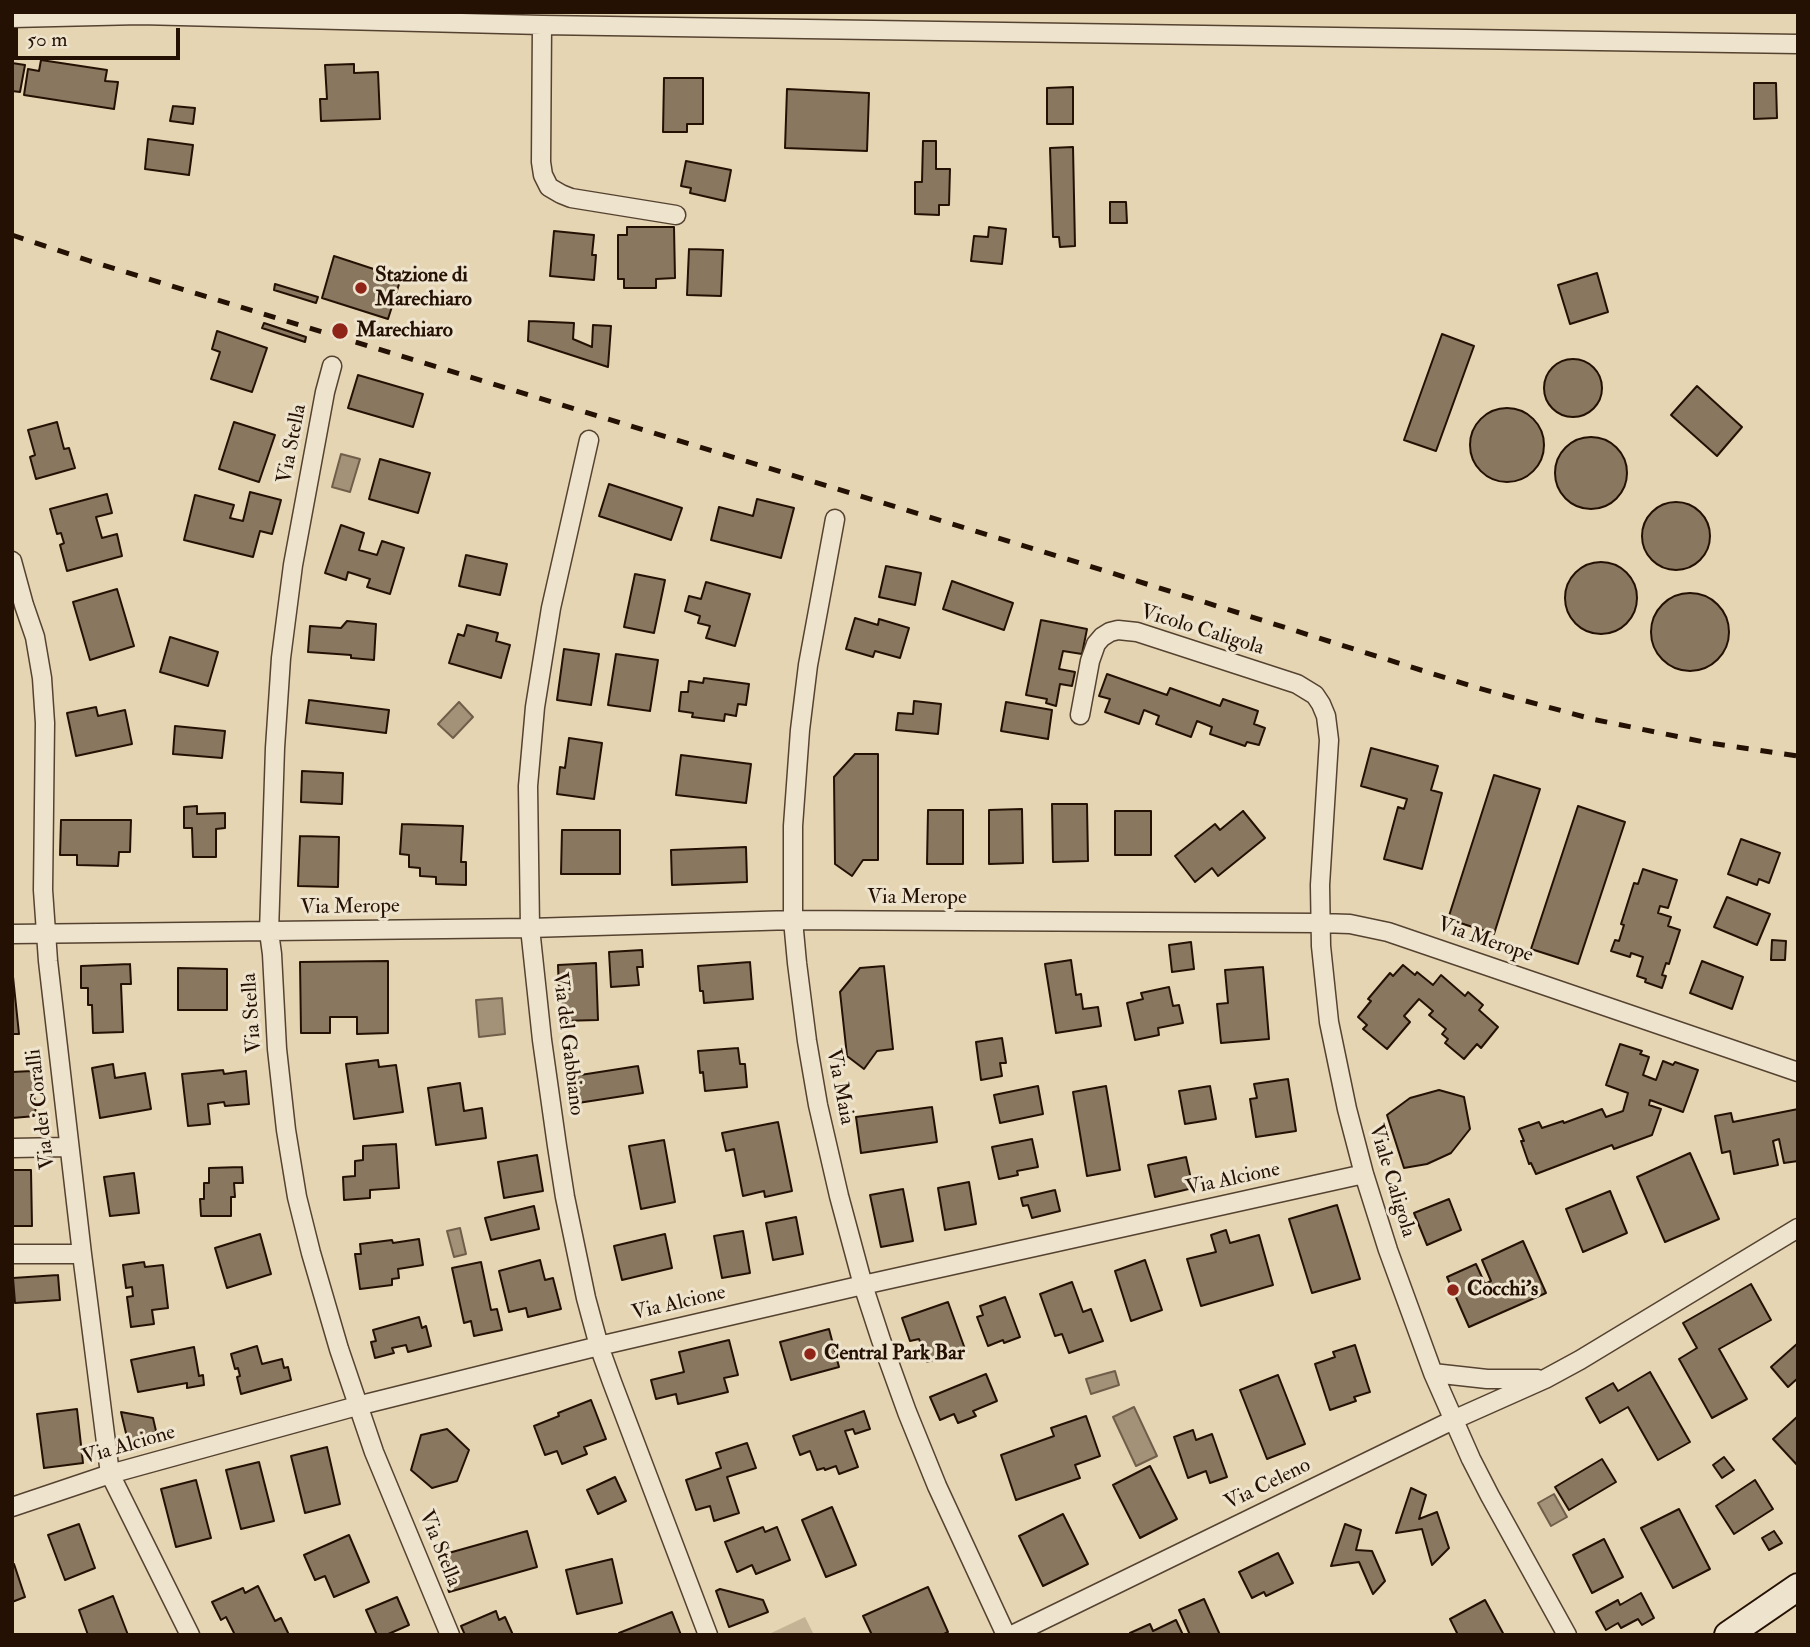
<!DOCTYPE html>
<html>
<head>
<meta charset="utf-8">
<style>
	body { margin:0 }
	#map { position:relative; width:1810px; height:1647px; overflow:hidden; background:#e5d5b3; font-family:"IM FELL Double Pica",serif }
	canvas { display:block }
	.frame { position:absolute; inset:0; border:14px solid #251104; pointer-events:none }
	.scale { position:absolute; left:14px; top:28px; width:166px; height:32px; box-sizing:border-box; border:4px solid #251104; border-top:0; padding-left:9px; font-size:21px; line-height:24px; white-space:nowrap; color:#251104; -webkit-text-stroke:5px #eee4ce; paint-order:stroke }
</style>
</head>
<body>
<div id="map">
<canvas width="1810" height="1647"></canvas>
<div class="frame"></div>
<div class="scale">50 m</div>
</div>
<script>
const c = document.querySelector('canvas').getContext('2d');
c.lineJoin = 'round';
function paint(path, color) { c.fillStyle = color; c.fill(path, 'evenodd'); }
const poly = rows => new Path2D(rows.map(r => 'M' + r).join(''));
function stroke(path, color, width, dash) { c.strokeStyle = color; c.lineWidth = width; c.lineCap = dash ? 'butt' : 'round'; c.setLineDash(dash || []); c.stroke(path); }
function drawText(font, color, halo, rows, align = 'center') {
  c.font = font + ' "IM FELL Double Pica",serif'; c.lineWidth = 6; c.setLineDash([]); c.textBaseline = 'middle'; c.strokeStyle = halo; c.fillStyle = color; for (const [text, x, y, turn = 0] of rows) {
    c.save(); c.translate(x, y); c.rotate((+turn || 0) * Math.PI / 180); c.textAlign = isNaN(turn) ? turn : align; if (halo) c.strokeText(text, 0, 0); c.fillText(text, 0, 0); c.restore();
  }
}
paint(poly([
	[805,1617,814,1635,767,1635]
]), '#c4b495');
const water = poly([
	[341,454,360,459,350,492,332,487,341,454],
	[459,702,473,717,453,738,438,724,459,702],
	[502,998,505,1034,479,1037,476,1000,502,998],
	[460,1228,466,1254,454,1257,447,1231,460,1228],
	[1115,1371,1119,1385,1091,1394,1086,1379,1115,1371],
	[1134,1407,1157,1456,1136,1466,1113,1417,1134,1407],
	[1554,1494,1567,1517,1551,1526,1538,1503,1554,1494]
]);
paint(water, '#a49278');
stroke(water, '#715e4a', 2);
const building = poly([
	[41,60,107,70,105,81,118,82,114,109,24,95,28,69,39,71,41,60],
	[12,63,25,65,20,92,12,91,12,63],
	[354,64,354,73,378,72,380,119,321,121,320,99,327,99,325,65,354,64],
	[664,78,703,78,703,124,687,124,687,132,663,132,664,78],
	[1754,83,1776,83,1777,118,1754,119,1754,83],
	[1073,87,1073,124,1047,124,1047,88,1073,87],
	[787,89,869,93,867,151,785,148,787,89],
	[173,106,195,108,193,124,170,121,173,106],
	[148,139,193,145,189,175,145,169,148,139],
	[923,141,936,141,936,169,950,169,949,205,939,205,939,215,915,214,915,182,922,182,923,141],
	[1073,147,1075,246,1060,247,1059,237,1053,237,1050,148,1073,147],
	[686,161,731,170,725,201,690,193,691,188,681,186,686,161],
	[1110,202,1126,202,1127,223,1110,223,1110,202],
	[627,227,674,227,675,278,656,279,656,288,624,288,624,279,618,279,618,235,627,235,627,227],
	[989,227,1006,229,1002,264,971,261,974,236,988,237,989,227],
	[554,231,594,235,592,255,596,255,594,280,550,276,554,231],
	[689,249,723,250,721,296,687,295,689,249],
	[334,256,401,278,388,319,322,298,334,256],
	[1597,273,1608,312,1570,324,1558,285,1597,273],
	[275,284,318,297,316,303,274,290,275,284],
	[529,321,574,323,573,339,592,347,593,325,611,326,608,367,528,341,529,321],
	[264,323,306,337,305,342,262,328,264,323],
	[217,331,267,348,252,392,211,379,220,352,212,349,217,331],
	[1442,334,1474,346,1436,451,1404,440,1442,334],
	'1544 388a29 29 0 1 1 58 0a29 29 0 1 1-58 0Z',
	[358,375,423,394,413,427,348,408,358,375],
	[1697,386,1742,427,1717,456,1671,415,1697,386],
	'1470 445a37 37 0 1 1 74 0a37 37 0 1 1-74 0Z',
	[57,422,64,449,69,448,75,468,36,479,30,457,35,455,28,430,57,422],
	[234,422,275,435,259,482,219,469,234,422],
	'1555 473a36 36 0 1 1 72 0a36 36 0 1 1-72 0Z',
	[380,459,430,473,418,513,369,499,380,459],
	[609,484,682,508,671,540,599,516,609,484],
	[250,492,281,500,272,534,260,531,253,557,184,540,195,495,234,505,230,518,243,521,250,492],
	[107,494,112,513,96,517,102,538,117,534,122,556,67,571,60,545,64,543,61,533,57,534,50,509,107,494],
	[757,499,794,508,781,558,711,540,719,507,753,516,757,499],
	'1642 536a34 34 0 1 1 68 0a34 34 0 1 1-68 0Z',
	[341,525,364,533,359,550,377,555,382,541,404,548,390,594,367,587,370,579,348,572,346,580,325,573,341,525],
	[466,555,507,564,500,595,459,586,466,555],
	'1565 598a36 36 0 1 1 72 0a36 36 0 1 1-72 0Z',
	[886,566,921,573,915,605,879,597,886,566],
	[635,574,665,580,654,633,624,627,635,574],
	[952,581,1013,603,1004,630,943,609,952,581],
	[706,582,750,594,735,646,706,638,710,626,698,623,700,616,685,611,689,596,701,599,706,582],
	[117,589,134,646,90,660,73,602,117,589],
	'1651 632a39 39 0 1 1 78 0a39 39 0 1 1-78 0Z',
	[855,618,878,625,879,619,909,628,900,658,875,651,873,657,846,649,855,618],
	[1041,620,1087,629,1082,654,1063,651,1059,669,1075,672,1072,686,1060,684,1056,706,1046,703,1047,699,1026,695,1041,620],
	[347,621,376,624,374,660,351,658,351,655,308,652,310,626,341,628,347,621],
	[467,625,498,633,496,641,510,645,501,678,449,663,458,634,464,636,467,625],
	[170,637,218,652,208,686,160,672,170,637],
	[564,649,599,654,591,705,557,700,564,649],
	[616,654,658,660,650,711,608,705,616,654],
	[1107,674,1167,695,1170,688,1220,706,1223,699,1258,711,1254,724,1265,728,1259,745,1247,742,1245,746,1210,734,1212,727,1197,721,1191,737,1156,724,1159,716,1144,710,1139,724,1105,712,1110,699,1099,696,1107,674],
	[704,678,749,684,746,705,738,704,736,716,725,714,724,721,692,717,693,713,679,711,681,692,688,692,689,681,703,683,704,678],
	[309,700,389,710,386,733,306,723,309,700],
	[914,701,941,704,938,734,896,730,898,713,913,714,914,701],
	[1006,702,1052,710,1048,739,1001,731,1006,702],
	[96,707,98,716,125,710,132,744,76,756,67,713,96,707],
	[175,726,225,731,222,758,173,754,175,726],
	[569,738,602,743,594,799,557,794,560,767,565,768,569,738],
	[1371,748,1438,766,1431,790,1442,793,1422,869,1384,859,1398,807,1404,809,1407,799,1361,786,1371,748],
	[855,754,878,754,878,860,863,860,852,876,835,864,834,777,855,754],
	[681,755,751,764,746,803,676,795,681,755],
	[302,771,343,773,342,804,301,802,302,771],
	[1494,775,1540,789,1494,934,1448,919,1494,775],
	[1052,804,1087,804,1088,861,1053,862,1052,804],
	[197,806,197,814,225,813,225,828,216,829,216,857,193,857,192,828,184,828,184,807,197,806],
	[1578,806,1625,822,1578,964,1531,949,1578,806],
	[1022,809,1023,863,989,864,989,810,1022,809],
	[928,810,963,810,963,864,927,864,928,810],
	[1115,811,1151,811,1151,855,1115,855,1115,811],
	[1243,811,1265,838,1218,876,1212,868,1195,882,1175,856,1215,824,1220,830,1243,811],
	[61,820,131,820,130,852,119,852,118,866,77,865,77,855,60,855,61,820],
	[402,824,463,826,461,862,466,862,466,885,436,884,436,877,420,876,420,868,409,867,409,855,400,854,402,824],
	[562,830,620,830,620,874,561,874,562,830],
	[300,836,339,837,338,887,298,886,300,836],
	[1741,839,1780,853,1769,883,1759,879,1757,885,1728,874,1741,839],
	[746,847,747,882,672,885,671,850,746,847],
	[1643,869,1677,880,1668,908,1660,906,1658,913,1671,917,1668,926,1680,930,1669,964,1666,963,1662,975,1666,976,1662,988,1645,982,1646,979,1637,976,1643,957,1631,953,1630,957,1611,951,1615,940,1619,941,1624,925,1621,924,1634,883,1638,884,1643,869],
	[1727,897,1770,914,1757,945,1714,927,1727,897],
	[1772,940,1786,941,1785,960,1771,960,1772,940],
	[1191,942,1194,969,1172,972,1169,945,1191,942],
	[642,950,643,967,637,967,639,985,611,987,609,952,642,950],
	[1071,960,1076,995,1081,994,1083,1009,1098,1007,1101,1026,1056,1033,1045,964,1071,960],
	[388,961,388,1033,357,1034,357,1017,330,1017,330,1033,301,1033,300,962,388,961],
	[1702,961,1743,977,1732,1009,1690,993,1702,961],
	[750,962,753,999,704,1003,703,991,700,991,698,966,750,962],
	[596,963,598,1020,560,1021,558,965,596,963],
	[130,964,131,984,121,984,123,1032,93,1033,92,1005,88,1005,88,988,81,988,81,966,130,964],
	[1403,965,1415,975,1417,972,1433,985,1441,975,1465,996,1468,992,1483,1005,1479,1010,1498,1027,1481,1048,1477,1044,1464,1059,1445,1043,1448,1039,1442,1034,1446,1029,1429,1015,1433,1011,1419,999,1404,1016,1410,1022,1387,1049,1363,1029,1367,1025,1358,1017,1371,1001,1368,999,1390,973,1393,976,1403,965],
	[884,966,893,1049,877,1051,864,1069,847,1056,840,992,860,968,884,966],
	[12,967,19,1034,12,1034,12,967],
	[1263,967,1269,1039,1221,1043,1217,1004,1228,1003,1225,970,1263,967],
	[178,968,227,969,227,1010,178,1010,178,968],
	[1169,987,1173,1006,1179,1005,1183,1023,1158,1028,1159,1035,1135,1040,1127,1003,1143,999,1141,993,1169,987],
	[1002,1038,1006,1063,1000,1063,1002,1076,981,1080,976,1042,1002,1038],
	[1620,1044,1642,1051,1640,1054,1649,1057,1643,1075,1656,1080,1663,1061,1673,1065,1675,1062,1698,1070,1683,1112,1650,1100,1649,1105,1661,1109,1652,1135,1614,1149,1612,1145,1536,1174,1531,1163,1529,1164,1521,1141,1524,1141,1519,1129,1539,1122,1542,1128,1563,1121,1564,1123,1602,1109,1606,1117,1623,1111,1628,1093,1606,1085,1620,1044],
	[738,1048,740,1064,745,1064,747,1087,705,1091,703,1072,700,1073,698,1051,738,1048],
	[378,1060,379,1067,396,1065,403,1112,354,1119,346,1064,378,1060],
	[113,1064,115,1078,145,1073,151,1109,100,1118,92,1068,113,1064],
	[638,1066,643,1093,578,1103,574,1076,638,1066],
	[223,1070,224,1074,246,1071,249,1104,225,1106,224,1102,208,1104,210,1124,188,1126,182,1074,223,1070],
	[32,1071,36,1116,12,1118,12,1072,32,1071],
	[1288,1079,1296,1131,1256,1137,1250,1099,1257,1098,1254,1084,1288,1079],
	[460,1083,464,1111,482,1108,486,1138,436,1145,428,1088,460,1083],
	[1038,1086,1043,1114,1000,1123,994,1095,1038,1086],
	[1106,1086,1120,1170,1087,1176,1073,1092,1106,1086],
	[1210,1086,1216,1119,1185,1124,1179,1091,1210,1086],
	[1439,1090,1464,1097,1470,1129,1451,1153,1427,1164,1404,1168,1387,1115,1410,1098,1439,1090],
	[932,1107,937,1142,861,1153,856,1117,932,1107],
	[1798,1109,1798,1161,1784,1163,1779,1139,1773,1141,1778,1165,1734,1174,1730,1151,1722,1153,1715,1116,1731,1113,1733,1122,1798,1109],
	[778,1122,792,1191,765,1197,764,1191,743,1196,734,1149,726,1151,722,1133,778,1122],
	[1032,1139,1038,1167,1017,1171,1018,1175,999,1179,992,1147,1032,1139],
	[664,1140,675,1202,641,1209,629,1146,664,1140],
	[396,1144,399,1188,370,1190,370,1198,344,1200,343,1177,355,1176,355,1161,363,1160,363,1146,396,1144],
	[1690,1153,1719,1219,1665,1242,1637,1177,1690,1153],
	[537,1155,543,1191,504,1198,498,1162,537,1155],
	[1186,1157,1193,1188,1155,1197,1148,1165,1186,1157],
	[242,1167,243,1183,234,1183,235,1197,231,1197,231,1216,201,1216,200,1199,204,1199,204,1183,209,1183,209,1168,242,1167],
	[12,1170,31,1170,32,1226,12,1226,12,1170],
	[134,1173,139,1213,110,1216,104,1177,134,1173],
	[969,1182,976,1224,945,1230,938,1188,969,1182],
	[903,1189,913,1241,881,1247,870,1195,903,1189],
	[1055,1190,1060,1211,1032,1218,1028,1205,1023,1206,1021,1198,1055,1190],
	[1610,1191,1627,1233,1583,1252,1566,1209,1610,1191],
	[1449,1199,1461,1230,1427,1245,1414,1213,1449,1199],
	[1337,1205,1360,1279,1312,1293,1289,1219,1337,1205],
	[534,1206,539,1229,491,1240,485,1218,534,1206],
	[796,1217,803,1254,773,1260,766,1223,796,1217],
	[1226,1230,1230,1243,1259,1235,1273,1285,1201,1306,1187,1259,1216,1252,1211,1235,1226,1230],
	[743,1231,750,1273,722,1278,714,1236,743,1231],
	[260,1234,271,1274,227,1288,215,1248,260,1234],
	[665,1234,672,1268,622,1280,614,1246,665,1234],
	[419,1239,423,1265,398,1269,399,1278,392,1279,392,1285,360,1289,355,1254,361,1254,360,1244,392,1240,393,1243,419,1239],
	[1523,1241,1546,1293,1469,1327,1447,1277,1476,1264,1485,1284,1491,1281,1482,1260,1523,1241],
	[540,1260,545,1280,553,1278,561,1309,528,1317,526,1308,509,1312,499,1271,540,1260],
	[1145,1260,1162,1310,1131,1321,1115,1271,1145,1260],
	[144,1262,145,1267,163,1265,168,1308,152,1310,154,1324,131,1327,127,1297,133,1296,132,1287,126,1288,123,1265,144,1262],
	[481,1262,491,1310,497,1309,502,1330,474,1336,471,1321,464,1323,452,1268,481,1262],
	[58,1275,60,1300,15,1303,13,1278,58,1275],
	[1072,1282,1083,1312,1091,1309,1103,1341,1069,1353,1062,1334,1055,1336,1040,1294,1072,1282],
	[1751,1284,1771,1320,1719,1349,1747,1399,1712,1418,1679,1359,1697,1348,1683,1323,1751,1284],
	[1005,1297,1020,1337,1004,1343,1003,1340,988,1346,977,1317,983,1315,980,1306,1005,1297],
	[948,1302,965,1349,927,1362,919,1339,910,1341,902,1318,948,1302],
	[419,1317,422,1328,426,1326,431,1346,408,1352,406,1345,392,1348,394,1353,375,1358,371,1342,376,1341,373,1330,419,1317],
	[829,1329,839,1367,791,1380,780,1342,829,1329],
	[729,1340,738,1375,724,1378,728,1392,678,1404,676,1394,656,1399,651,1380,684,1372,679,1352,729,1340],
	[1798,1343,1798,1378,1788,1387,1771,1367,1798,1343],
	[1355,1345,1370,1392,1354,1397,1356,1401,1330,1410,1315,1364,1335,1357,1333,1352,1355,1345],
	[257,1346,262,1364,282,1359,284,1368,288,1367,291,1380,241,1394,237,1377,240,1376,238,1368,235,1369,231,1354,257,1346],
	[194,1347,199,1376,203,1375,204,1385,187,1388,187,1383,138,1392,131,1360,194,1347],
	[1650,1372,1690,1442,1658,1460,1628,1407,1600,1423,1586,1398,1613,1383,1618,1391,1650,1372],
	[986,1374,997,1401,973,1411,976,1416,958,1423,954,1414,940,1420,930,1397,986,1374],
	[1278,1375,1305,1444,1267,1459,1240,1390,1278,1375],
	[591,1400,606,1439,584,1447,587,1454,562,1464,557,1451,545,1455,534,1426,559,1416,558,1413,591,1400],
	[77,1409,83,1463,44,1468,37,1414,77,1409],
	[864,1411,870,1429,855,1434,853,1429,845,1431,858,1467,839,1474,836,1466,825,1470,824,1468,817,1470,810,1451,800,1455,793,1436,864,1411],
	[121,1412,153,1418,158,1440,129,1446,121,1412],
	[1086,1416,1100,1456,1075,1465,1080,1478,1016,1500,1001,1455,1054,1436,1051,1428,1086,1416],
	[1798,1416,1798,1466,1773,1439,1798,1416],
	[447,1429,469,1450,457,1481,432,1488,411,1470,421,1435,447,1429],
	[1193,1430,1196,1440,1212,1434,1227,1477,1210,1483,1206,1471,1188,1478,1174,1437,1193,1430],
	[747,1443,756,1468,727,1477,739,1513,714,1521,710,1506,696,1510,686,1480,721,1468,716,1453,747,1443],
	[327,1447,340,1504,305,1513,291,1456,327,1447],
	[1724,1457,1734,1470,1722,1478,1713,1465,1724,1457],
	[1602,1459,1616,1482,1569,1510,1555,1487,1602,1459],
	[259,1462,274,1521,241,1529,226,1470,259,1462],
	[1150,1466,1177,1519,1140,1538,1113,1485,1150,1466],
	[615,1477,626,1501,598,1514,587,1490,615,1477],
	[196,1480,211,1538,176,1547,161,1489,196,1480],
	[1755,1480,1773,1509,1734,1534,1716,1506,1755,1480],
	[1411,1488,1426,1495,1419,1519,1437,1512,1449,1548,1432,1565,1422,1529,1396,1533,1411,1488],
	[832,1507,856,1565,826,1577,802,1520,832,1507],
	[1679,1509,1710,1569,1673,1588,1641,1528,1679,1509],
	[1063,1514,1088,1564,1043,1586,1019,1536,1063,1514],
	[79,1524,95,1568,65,1580,48,1535,79,1524],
	[1345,1524,1361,1530,1356,1550,1372,1551,1385,1581,1373,1594,1359,1562,1331,1566,1345,1524],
	[763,1527,765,1532,777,1527,790,1560,756,1574,752,1565,737,1572,725,1542,763,1527],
	[527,1531,537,1567,449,1592,438,1556,527,1531],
	[1774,1531,1782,1543,1769,1550,1762,1538,1774,1531],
	[349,1535,369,1582,334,1597,325,1576,315,1580,304,1555,349,1535],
	[1604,1539,1623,1577,1592,1593,1573,1555,1604,1539],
	[1278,1553,1293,1583,1266,1596,1264,1592,1252,1598,1239,1572,1278,1553],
	[612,1559,622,1603,577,1614,566,1570,612,1559],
	[14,1564,25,1597,12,1602,12,1565,14,1564],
	[258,1586,275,1621,281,1618,289,1635,235,1635,226,1617,221,1620,212,1602,243,1588,245,1593,258,1586],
	[928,1587,948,1632,942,1635,872,1635,863,1616,928,1587],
	[720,1589,763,1600,768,1612,729,1627,716,1591,720,1589],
	[1641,1593,1654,1618,1642,1625,1638,1619,1621,1628,1618,1623,1606,1630,1596,1612,1618,1600,1620,1605,1641,1593],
	[113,1596,128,1635,88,1635,79,1610,113,1596],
	[397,1597,409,1625,386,1635,377,1635,366,1610,397,1597],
	[1204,1599,1220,1635,1190,1635,1179,1610,1204,1599],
	[1485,1600,1504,1635,1458,1635,1450,1619,1485,1600],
	[496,1611,499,1620,505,1617,513,1635,465,1635,461,1626,496,1611],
	[672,1612,681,1635,620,1635,619,1633,672,1612],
	[1176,1620,1183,1635,1131,1635,1130,1633,1150,1624,1153,1631,1176,1620]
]);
paint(building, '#89775f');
stroke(building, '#251104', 2);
const minor = poly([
	[12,18,140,15,542,25,1798,44],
	[542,25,541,162,543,175,549,187,561,194,571,198,676,215],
	[332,366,325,392,293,565,281,658,275,748,269,932,272,954,277,1049,286,1130,297,1197,311,1253,339,1349,374,1452,450,1635],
	[589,440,551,608,535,707,528,786,530,928,542,1040,557,1146,565,1197,586,1298,599,1346,612,1382,708,1635],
	[835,519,808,665,800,730,793,826,793,920,797,963,807,1041,818,1105,839,1196,863,1285,881,1340,907,1412,937,1486,1006,1635],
	[12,561,24,605,35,637,42,678,45,723,43,890,48,961,82,1254,110,1474,190,1635],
	[1080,715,1090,661,1096,644,1102,637,1110,632,1118,630,1137,632,1297,684,1315,695,1321,704,1326,716,1329,740,1320,885,1321,946,1329,1022,1347,1109,1364,1174,1388,1250,1433,1373,1471,1459,1490,1496,1567,1635],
	[12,934,530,928,793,920,1320,923,1350,924,1388,932,1798,1072],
	[12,1148,69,1147],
	[12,1254,82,1254],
	[1433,1373,1487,1379,1538,1379],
	[12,1507,110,1474,357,1406,599,1346,863,1285,1364,1174],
	[1012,1635,1453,1420,1545,1379,1580,1360,1798,1228]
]);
const secondary = poly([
	[1728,1635,1798,1587]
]);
stroke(minor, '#554230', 21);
stroke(secondary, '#251104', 30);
stroke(minor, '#eee4ce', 18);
stroke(secondary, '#eee4ce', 26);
stroke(poly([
	[12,235,90,261,1083,564,1478,688,1592,719,1709,743,1798,756]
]), '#251104', 5, [12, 12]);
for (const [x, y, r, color] of [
	[361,288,7,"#8f2418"],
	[340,331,9,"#8f2418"],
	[1453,1290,7,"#8f2418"],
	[810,1354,7,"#8f2418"]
]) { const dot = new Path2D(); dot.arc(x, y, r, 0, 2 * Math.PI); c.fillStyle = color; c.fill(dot); stroke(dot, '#eee4ce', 2.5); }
drawText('bold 21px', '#251104', '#eee4ce', [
	["Stazione di",375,276],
	["Marechiaro",375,300],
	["Marechiaro",356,331],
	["Cocchi’s",1467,1290],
	["Central Park Bar",824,1354]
], 'left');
drawText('21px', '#251104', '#eee4ce', [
	["Via Stella",293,444,-79],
	["Vicolo Caligola",1202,631,17],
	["Via Merope",917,898],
	["Via Merope",350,908,-1],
	["Via Merope",1485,941,19],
	["Via Stella",253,1013,-94],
	["Via del Gabbiano",567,1044,83],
	["Via Maia",839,1087,79],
	["Via dei Coralli",42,1109,-97],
	["Via Alcione",1233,1180,-12],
	["Viale Caligola",1391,1181,73],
	["Via Alcione",679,1304,-13],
	["Via Alcione",129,1446,-16],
	["Via Celeno",1268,1485,-26],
	["Via Stella",439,1549,68]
]);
</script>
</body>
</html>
